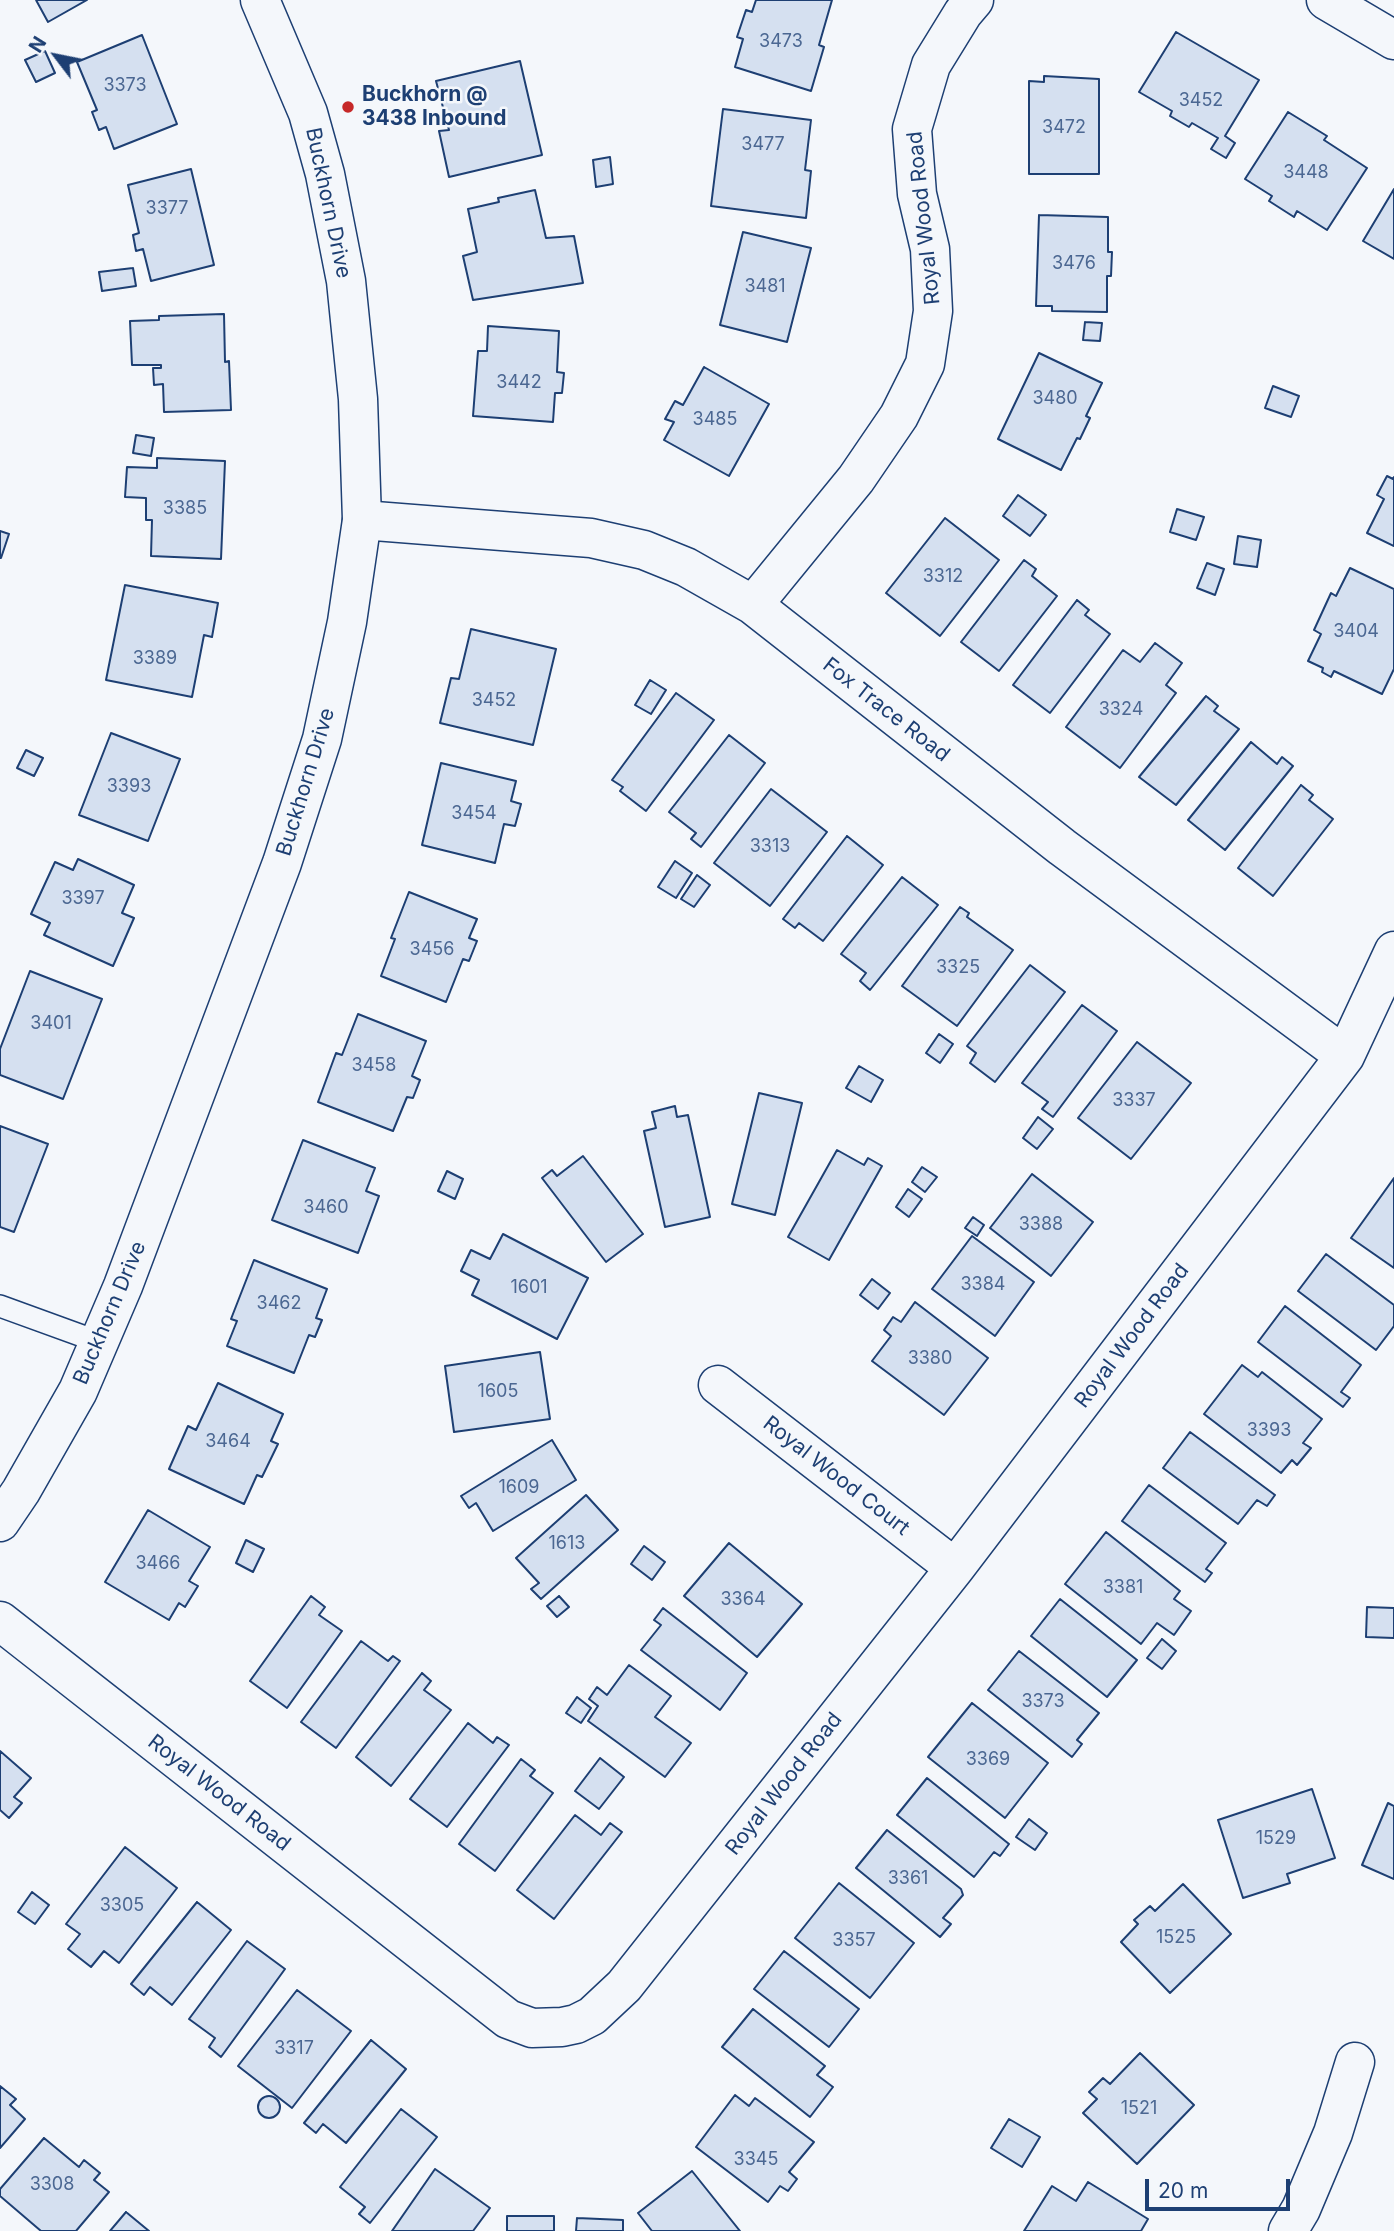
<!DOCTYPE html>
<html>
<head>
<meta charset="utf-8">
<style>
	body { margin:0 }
	#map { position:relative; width:1394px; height:2231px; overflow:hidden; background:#f4f7fb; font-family:Inter,sans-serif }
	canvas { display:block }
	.north { position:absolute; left:21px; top:21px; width:70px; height:70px; -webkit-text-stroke:5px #f4f7fb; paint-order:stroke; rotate:302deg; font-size:19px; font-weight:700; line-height:28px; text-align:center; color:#1d3f73 }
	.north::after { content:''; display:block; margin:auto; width:24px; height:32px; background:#1d3f73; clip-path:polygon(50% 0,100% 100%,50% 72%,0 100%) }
	.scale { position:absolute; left:1145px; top:2179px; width:145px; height:32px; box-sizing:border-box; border:4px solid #1d3f73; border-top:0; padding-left:9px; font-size:21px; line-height:24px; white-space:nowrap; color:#1d3f73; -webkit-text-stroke:5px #f4f7fb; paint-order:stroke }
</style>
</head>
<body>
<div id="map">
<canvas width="1394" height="2231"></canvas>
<div class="north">N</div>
<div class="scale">20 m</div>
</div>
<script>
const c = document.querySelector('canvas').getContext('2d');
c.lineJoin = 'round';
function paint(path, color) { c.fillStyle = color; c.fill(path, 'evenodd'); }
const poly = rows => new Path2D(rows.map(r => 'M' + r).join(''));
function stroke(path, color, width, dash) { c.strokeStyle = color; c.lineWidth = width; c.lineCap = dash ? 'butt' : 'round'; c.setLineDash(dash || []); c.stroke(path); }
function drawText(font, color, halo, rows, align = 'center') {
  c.font = font + ' Inter,sans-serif'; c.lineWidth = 5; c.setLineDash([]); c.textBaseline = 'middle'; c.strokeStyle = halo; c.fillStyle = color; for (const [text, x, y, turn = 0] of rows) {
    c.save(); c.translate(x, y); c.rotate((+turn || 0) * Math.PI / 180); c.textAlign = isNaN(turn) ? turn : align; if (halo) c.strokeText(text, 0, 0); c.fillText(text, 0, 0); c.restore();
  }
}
const building = poly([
	[36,0,87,0,48,22,36,0],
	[756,0,832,0,819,45,824,47,811,91,735,67,743,39,737,37,746,10,752,12,756,0],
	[1176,32,1259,80,1225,136,1235,143,1226,158,1211,149,1218,138,1192,123,1189,127,1170,116,1172,111,1139,92,1176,32],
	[142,35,177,124,114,149,106,127,99,130,92,112,97,110,77,62,142,35],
	[45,51,55,73,36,82,25,60,45,51],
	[520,61,542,155,449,177,439,131,449,130,436,81,520,61],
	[1044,76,1099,79,1099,174,1029,174,1029,81,1044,82,1044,76],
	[723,109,811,120,805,170,811,171,806,218,711,206,723,109],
	[1288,112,1327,136,1324,140,1367,168,1327,230,1297,211,1294,217,1269,201,1272,196,1245,179,1288,112],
	[610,157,613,184,596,187,593,160,610,157],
	[191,169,214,265,151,281,143,249,136,251,133,235,139,233,128,185,191,169],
	[1394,189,1394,259,1363,241,1394,189],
	[535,190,546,238,574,236,583,283,473,300,463,256,477,252,468,209,499,202,498,198,535,190],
	[1039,215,1108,217,1108,252,1112,252,1111,276,1107,276,1107,312,1052,311,1052,306,1036,306,1039,215],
	[743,232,811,248,787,342,720,325,743,232],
	[133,268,136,286,102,291,99,272,133,268],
	[224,314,225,362,229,361,231,410,164,412,163,384,154,385,153,368,161,368,161,365,132,365,130,321,159,320,159,316,224,314],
	[1085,322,1102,323,1100,341,1083,340,1085,322],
	[488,326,559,331,557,372,564,373,562,393,555,393,553,422,473,416,478,351,487,351,488,326],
	[1039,353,1102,383,1086,416,1090,418,1080,439,1077,438,1061,470,998,439,1039,353],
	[704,367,769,404,729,476,664,440,674,422,665,419,675,401,683,405,704,367],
	[1273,386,1299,396,1291,417,1265,408,1273,386],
	[136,435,154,438,151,456,133,453,136,435],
	[157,458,225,461,221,559,151,556,152,520,146,520,146,498,125,497,127,467,157,468,157,458],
	[1387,476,1393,479,1394,477,1394,546,1367,533,1384,499,1377,495,1387,476],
	[1018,495,1046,515,1030,536,1003,516,1018,495],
	[1177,509,1204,517,1196,540,1170,532,1177,509],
	[945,518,999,560,940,636,886,593,945,518],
	[0,531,9,534,1,558,0,558,0,531],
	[1238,536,1261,540,1257,567,1234,564,1238,536],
	[1024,560,1036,569,1032,576,1057,596,999,671,961,642,1024,560],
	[1207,563,1224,569,1215,595,1197,588,1207,563],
	[1350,568,1394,589,1394,669,1382,694,1334,671,1331,677,1322,672,1323,668,1308,661,1321,634,1314,630,1331,593,1336,596,1350,568],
	[125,585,218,603,212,637,204,635,192,697,106,680,125,585],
	[1077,600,1089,610,1085,615,1110,634,1050,713,1013,685,1077,600],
	[471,629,556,649,533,745,440,723,451,678,459,679,471,629],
	[1155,643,1182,663,1166,685,1176,693,1120,768,1066,727,1123,650,1140,662,1155,643],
	[650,680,666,690,651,714,635,705,650,680],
	[676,693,714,720,646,811,620,791,623,787,612,780,676,693],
	[1206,696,1218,706,1214,711,1239,729,1176,805,1139,777,1206,696],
	[111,733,180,759,148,841,79,815,111,733],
	[729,735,765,763,701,847,691,839,696,833,669,812,729,735],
	[1251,742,1277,764,1282,757,1293,766,1225,850,1188,820,1251,742],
	[26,750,43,758,34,776,17,768,26,750],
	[441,763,516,781,511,801,521,804,515,826,504,824,495,863,422,845,441,763],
	[1301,785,1313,795,1309,800,1333,819,1273,896,1238,868,1301,785],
	[771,789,827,832,770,906,714,863,771,789],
	[847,836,883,865,823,941,799,923,795,928,783,919,847,836],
	[78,859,134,885,122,913,134,918,113,966,44,935,50,923,31,914,55,862,73,870,78,859],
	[675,861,692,873,676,898,658,887,675,861],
	[697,875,710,885,694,907,681,899,697,875],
	[902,877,938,905,870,990,860,981,866,973,841,954,902,877],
	[409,892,477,919,469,938,477,941,469,961,463,959,446,1002,381,976,395,939,391,938,409,892],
	[960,907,969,913,967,917,1013,950,957,1026,902,986,960,907],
	[1030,965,1065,992,995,1082,970,1063,976,1053,967,1046,1030,965],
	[30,971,102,999,63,1099,0,1075,0,1049,30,971],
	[1082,1005,1117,1031,1053,1117,1042,1109,1048,1102,1022,1083,1082,1005],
	[358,1014,426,1041,412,1076,420,1080,413,1098,407,1097,393,1131,318,1102,336,1053,342,1055,358,1014],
	[939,1034,953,1044,940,1063,926,1053,939,1034],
	[1137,1042,1191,1083,1131,1159,1078,1118,1137,1042],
	[859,1066,883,1080,871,1102,846,1088,859,1066],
	[759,1093,802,1103,775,1215,732,1204,759,1093],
	[675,1106,677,1117,688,1115,710,1217,665,1227,644,1131,656,1128,652,1112,675,1106],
	[1038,1117,1053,1129,1037,1149,1023,1138,1038,1117],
	[0,1126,48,1144,14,1232,0,1227,0,1126],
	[303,1140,375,1168,366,1191,379,1196,358,1253,272,1220,303,1140],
	[837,1150,864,1165,868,1158,882,1166,829,1260,788,1237,837,1150],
	[583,1156,643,1234,606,1262,542,1178,552,1170,557,1176,583,1156],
	[922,1167,937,1177,925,1192,912,1182,922,1167],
	[447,1171,463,1179,455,1199,438,1191,447,1171],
	[1032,1174,1093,1222,1051,1276,990,1228,1032,1174],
	[1394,1178,1394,1268,1351,1238,1394,1178],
	[908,1189,922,1199,909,1217,896,1207,908,1189],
	[973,1217,984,1225,977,1236,965,1228,973,1217],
	[503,1234,588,1278,557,1339,472,1295,479,1280,461,1271,471,1250,490,1259,503,1234],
	[972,1236,1034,1282,995,1336,932,1289,972,1236],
	[1326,1254,1394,1305,1394,1326,1376,1350,1298,1291,1326,1254],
	[254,1260,327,1289,316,1318,322,1320,315,1337,309,1335,294,1373,227,1346,237,1321,231,1319,254,1260],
	[872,1279,890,1293,878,1309,860,1295,872,1279],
	[915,1302,988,1358,944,1415,872,1361,891,1336,884,1330,893,1317,901,1322,915,1302],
	[1285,1306,1361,1365,1341,1392,1350,1398,1343,1407,1258,1342,1285,1306],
	[540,1352,550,1419,454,1432,445,1366,540,1352],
	[1242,1365,1258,1377,1262,1372,1322,1419,1303,1443,1311,1448,1297,1465,1292,1460,1281,1473,1204,1414,1242,1365],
	[218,1383,283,1414,271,1441,278,1444,262,1477,257,1475,244,1504,169,1469,188,1426,196,1430,218,1383],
	[1190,1432,1275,1495,1267,1506,1257,1500,1238,1524,1163,1468,1190,1432],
	[552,1440,576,1480,493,1531,476,1503,469,1508,461,1496,552,1440],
	[1149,1485,1226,1543,1206,1569,1212,1573,1205,1582,1122,1521,1149,1485],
	[586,1495,618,1530,541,1599,531,1589,539,1583,516,1558,586,1495],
	[148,1510,210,1547,189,1581,198,1586,185,1607,179,1603,169,1620,105,1582,148,1510],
	[1106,1532,1180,1591,1174,1599,1191,1611,1174,1635,1157,1623,1141,1644,1065,1584,1106,1532],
	[246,1540,264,1549,253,1572,236,1563,246,1540],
	[729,1543,802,1604,757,1657,684,1596,729,1543],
	[644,1546,665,1562,652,1580,631,1564,644,1546],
	[311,1596,325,1607,319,1615,342,1631,287,1708,250,1681,311,1596],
	[559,1596,569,1607,557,1617,547,1606,559,1596],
	[1060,1599,1137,1660,1107,1697,1031,1636,1060,1599],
	[1367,1607,1394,1608,1394,1638,1366,1637,1367,1607],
	[663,1608,747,1673,720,1710,641,1650,661,1625,654,1620,663,1608],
	[1162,1639,1176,1651,1162,1669,1147,1658,1162,1639],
	[361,1641,388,1661,393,1656,400,1661,336,1748,301,1722,361,1641],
	[1019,1651,1099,1713,1077,1740,1082,1744,1072,1757,988,1690,1019,1651],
	[629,1665,671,1696,655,1717,691,1743,665,1777,588,1721,598,1706,589,1699,597,1687,607,1695,629,1665],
	[422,1673,431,1681,424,1690,451,1710,391,1786,356,1757,422,1673],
	[577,1697,591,1708,581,1723,566,1713,577,1697],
	[972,1703,1048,1763,1005,1818,928,1757,972,1703],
	[468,1723,493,1743,497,1737,509,1745,447,1827,410,1799,468,1723],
	[0,1751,31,1778,14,1797,22,1803,9,1818,0,1810,0,1751],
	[600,1758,624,1777,599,1809,575,1791,600,1758],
	[521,1759,535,1770,530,1776,553,1793,495,1871,459,1844,521,1759],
	[927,1778,1009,1844,1000,1856,994,1852,974,1877,897,1815,927,1778],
	[1312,1789,1335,1858,1287,1874,1290,1883,1243,1898,1218,1820,1312,1789],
	[1388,1803,1394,1806,1394,1879,1362,1865,1388,1803],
	[575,1815,601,1835,610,1823,622,1832,554,1919,517,1890,575,1815],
	[1029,1819,1047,1833,1035,1850,1016,1837,1029,1819],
	[887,1830,961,1889,963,1895,943,1918,951,1924,940,1937,856,1868,887,1830],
	[125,1847,177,1888,119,1963,104,1951,91,1967,68,1949,80,1934,66,1924,125,1847],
	[839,1883,914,1943,870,1998,795,1938,839,1883],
	[1183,1884,1231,1934,1170,1993,1121,1942,1138,1924,1134,1920,1150,1906,1155,1911,1183,1884],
	[32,1892,49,1905,35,1924,18,1912,32,1892],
	[197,1902,231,1930,172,2005,150,1987,144,1995,131,1984,197,1902],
	[247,1941,285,1969,221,2057,209,2047,215,2038,189,2019,247,1941],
	[784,1951,859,2009,829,2047,754,1989,784,1951],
	[297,1990,351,2031,292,2108,238,2066,297,1990],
	[753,2009,825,2066,817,2075,833,2087,810,2117,722,2047,753,2009],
	[371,2040,406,2069,346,2143,323,2124,316,2133,304,2123,371,2040],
	[1140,2053,1194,2105,1137,2164,1083,2113,1097,2099,1089,2092,1103,2078,1110,2084,1140,2053],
	[0,2086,16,2099,10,2105,25,2119,0,2148,0,2086],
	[735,2095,749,2106,755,2098,814,2142,789,2172,797,2179,788,2191,780,2186,768,2202,696,2147,735,2095],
	'258 2107a11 11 0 1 1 22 0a11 11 0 1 1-22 0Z',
	[401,2109,437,2137,370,2223,359,2214,365,2207,340,2187,401,2109],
	[1009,2119,1040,2137,1022,2167,991,2148,1009,2119],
	[44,2138,79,2167,84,2160,100,2173,94,2180,109,2192,76,2231,41,2231,0,2196,0,2189,44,2138],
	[435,2169,490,2208,473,2231,392,2231,435,2169],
	[692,2171,740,2231,652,2231,638,2213,692,2171],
	[1088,2182,1148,2219,1141,2231,1024,2231,1052,2186,1076,2201,1088,2182],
	[126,2212,149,2231,110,2231,126,2212],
	[507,2216,554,2216,554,2231,507,2231,507,2216],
	[577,2218,623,2220,623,2231,576,2231,577,2218]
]);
paint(building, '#d5e0f0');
stroke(building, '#1d3f73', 2);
const lane = poly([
	[0,1306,99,1342]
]);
const street = poly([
	[1326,0,1394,40],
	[362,520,591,538,644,550,686,567,753,605,1062,847,1345,1056],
	[753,605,856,479,899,416,925,364,933,311,930,249,917,194,912,129,931,65,963,13,974,0],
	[718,1385,955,1568],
	[0,1621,508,2019,532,2028,562,2027,576,2024,592,2016,624,1986,955,1568,1345,1056,1394,951],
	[1288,2231,1301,2209,1333,2133,1355,2062]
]);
const secondary = poly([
	[0,1522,21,1491,78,1391,123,1286,282,863,322,739,347,622,362,520,358,399,346,281,325,174,308,113,260,0]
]);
stroke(lane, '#1d3f73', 24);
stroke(street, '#1d3f73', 41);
stroke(secondary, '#1d3f73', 41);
stroke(lane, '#f4f7fb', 21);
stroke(street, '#f4f7fb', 38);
stroke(secondary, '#f4f7fb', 38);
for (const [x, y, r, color] of [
	[348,107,7,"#c62828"]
]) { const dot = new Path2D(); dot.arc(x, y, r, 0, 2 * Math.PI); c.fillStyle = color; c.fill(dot); stroke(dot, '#f4f7fb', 2.5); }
drawText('18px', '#4b6792', null, [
	["3473",781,42],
	["3373",125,86],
	["3452",1201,101],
	["3472",1064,128],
	["3477",763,145],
	["3448",1306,173],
	["3377",167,209],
	["3476",1074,264],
	["3481",765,287],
	["3442",519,383],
	["3480",1055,399],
	["3485",715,420],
	["3385",185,509],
	["3312",943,577],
	["3404",1356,632],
	["3389",155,659],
	["3452",494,701],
	["3324",1121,710],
	["3393",129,787],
	["3454",474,814],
	["3313",770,847],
	["3397",83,899],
	["3456",432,950],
	["3325",958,968],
	["3401",51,1024],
	["3458",374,1066],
	["3337",1134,1101],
	["3460",326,1208],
	["3388",1041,1225],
	["3384",983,1285],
	["1601",529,1288],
	["3462",279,1304],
	["3380",930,1359],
	["1605",498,1392],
	["3393",1269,1431],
	["3464",228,1442],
	["1609",519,1488],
	["1613",567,1544],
	["3466",158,1564],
	["3381",1123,1588],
	["3364",743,1600],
	["3373",1043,1702],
	["3369",988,1760],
	["1529",1276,1839],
	["3361",908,1879],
	["3305",122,1906],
	["1525",1176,1938],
	["3357",854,1941],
	["3317",294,2049],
	["1521",1139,2109],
	["3345",756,2160],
	["3308",52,2185]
]);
drawText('bold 21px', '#1d3f73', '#f4f7fb', [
	["Buckhorn @",362,95],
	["3438 Inbound",362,119]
], 'left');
drawText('21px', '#1d3f73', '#f4f7fb', [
	["Buckhorn Drive",328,203,78],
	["Royal Wood Road",924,218,-96],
	["Fox Trace Road",886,710,38],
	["Buckhorn Drive",306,782,-73],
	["Buckhorn Drive",110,1313,-67],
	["Royal Wood Road",1132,1336,-53],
	["Royal Wood Court",836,1476,38],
	["Royal Wood Road",784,1784,-52],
	["Royal Wood Road",219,1793,38]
]);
</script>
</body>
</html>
